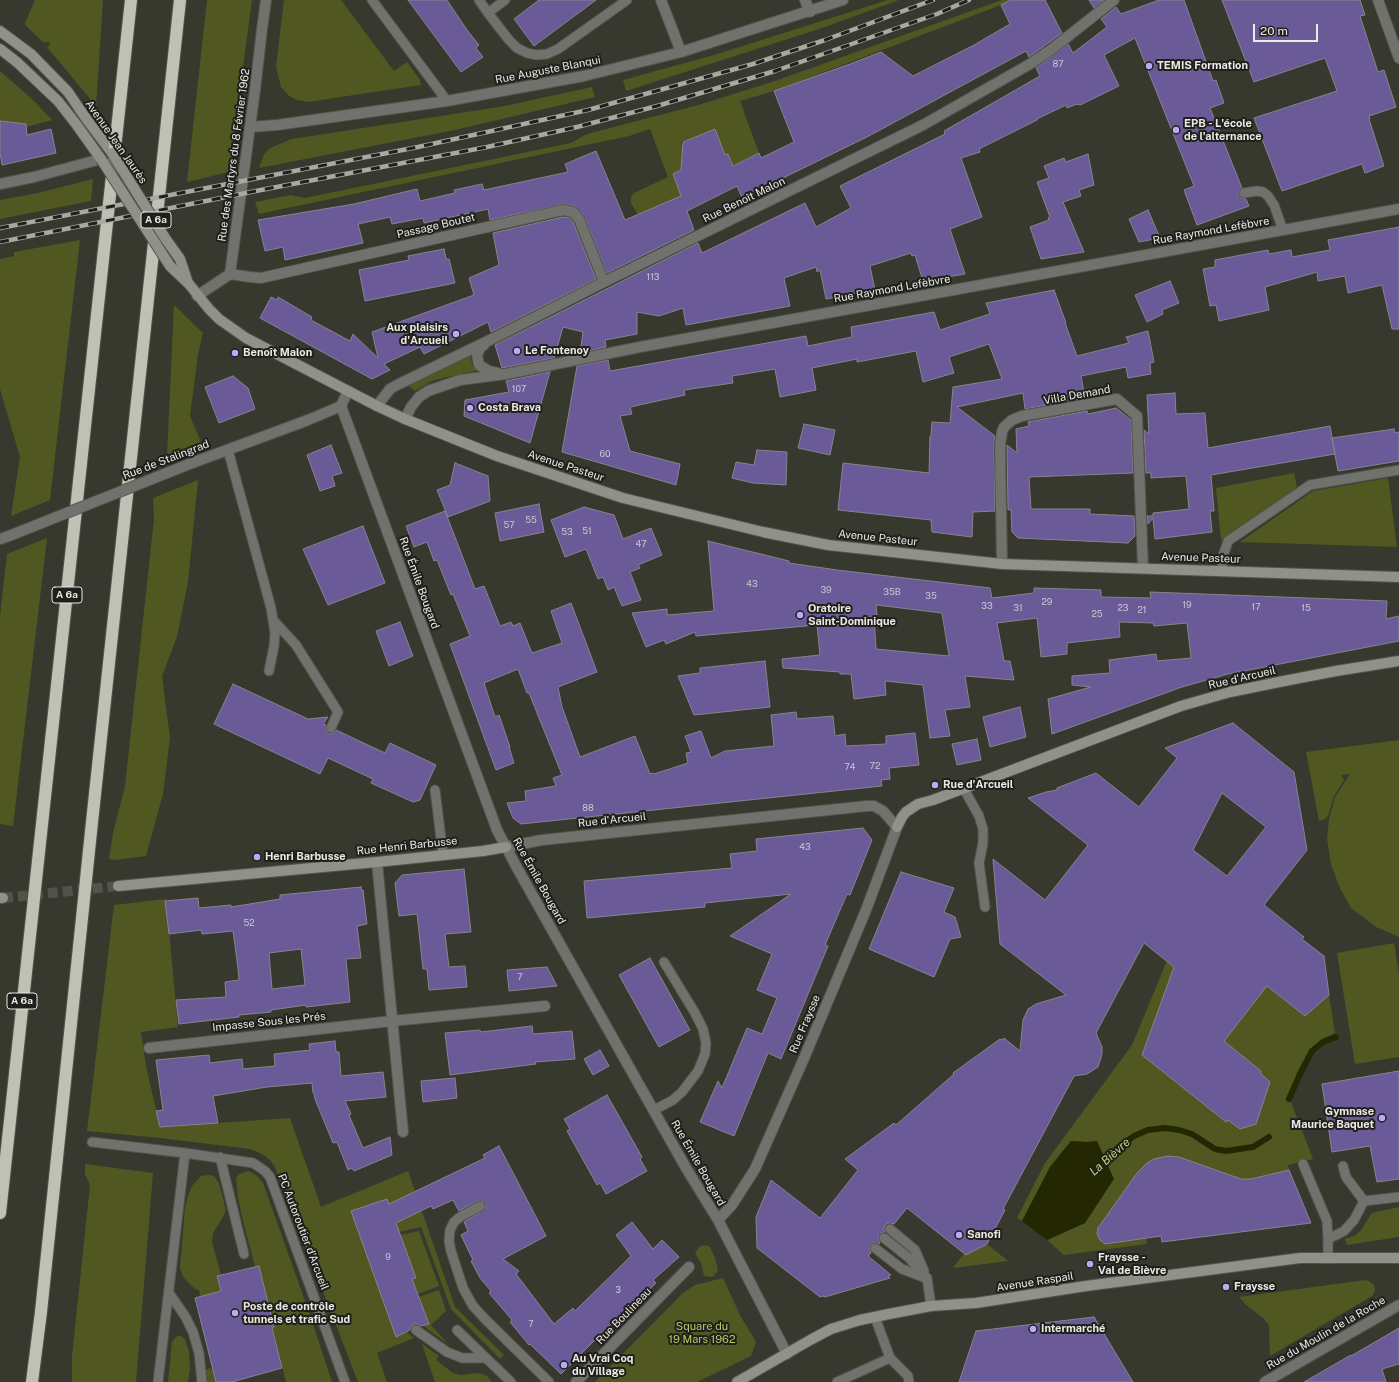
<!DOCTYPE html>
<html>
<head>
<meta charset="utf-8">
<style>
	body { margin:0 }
	#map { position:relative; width:1399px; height:1382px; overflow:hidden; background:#37392f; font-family:"Public Sans",sans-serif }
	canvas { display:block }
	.scale { position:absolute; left:1253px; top:24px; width:65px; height:18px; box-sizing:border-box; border:2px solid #e9eae4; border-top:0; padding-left:5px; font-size:12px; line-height:14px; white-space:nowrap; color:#e9eae4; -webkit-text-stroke:3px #1f1f1b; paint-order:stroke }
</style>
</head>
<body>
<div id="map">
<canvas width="1399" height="1382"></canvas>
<div class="scale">20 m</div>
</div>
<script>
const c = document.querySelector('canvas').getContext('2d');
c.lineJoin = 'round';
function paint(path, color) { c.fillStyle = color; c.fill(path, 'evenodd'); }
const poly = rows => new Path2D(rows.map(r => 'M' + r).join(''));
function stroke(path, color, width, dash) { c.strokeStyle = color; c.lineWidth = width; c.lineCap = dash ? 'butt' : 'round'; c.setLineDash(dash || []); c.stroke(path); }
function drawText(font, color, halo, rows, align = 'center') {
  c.font = font + ' "Public Sans",sans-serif'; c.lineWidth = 4; c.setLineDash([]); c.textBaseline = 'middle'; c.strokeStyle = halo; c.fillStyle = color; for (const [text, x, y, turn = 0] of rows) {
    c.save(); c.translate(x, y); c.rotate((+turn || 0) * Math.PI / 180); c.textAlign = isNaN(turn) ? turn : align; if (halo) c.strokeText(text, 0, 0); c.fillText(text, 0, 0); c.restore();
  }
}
paint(poly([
	[35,0,103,0,96,106,47,47,49,46,50,42,43,42,26,26,25,23],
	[207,0,252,0,229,172,187,182],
	[284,0,341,0,394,71,407,62,420,80,421,85,308,102,297,100,289,96,281,87,276,67],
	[888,0,899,0,819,29,626,91,623,80,714,55],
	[1002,0,1010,0,1001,5,774,91,740,101,759,153,733,165,728,154,725,155,715,129,681,142,684,154,682,156,682,159,684,169,673,174,681,196,638,215,631,203,631,197,634,193,668,177,650,129,629,136,259,214,255,202,291,195,305,198,571,143,587,134,698,105,772,82],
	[0,71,34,101,52,120,26,127,25,124,0,121],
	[592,87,595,97,455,130,259,168,264,154,270,148,292,139,505,106],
	[93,179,91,201,0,219,0,200,38,193],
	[80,240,50,500,11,516,20,457,0,389,0,259,14,256,14,252],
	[174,305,203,333,198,354,190,416,201,442,167,455],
	[470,355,473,367,476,371,447,377,432,381,415,391,407,385],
	[1294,473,1297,487,1221,540,1216,488],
	[1388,478,1397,547,1240,542,1313,491],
	[198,480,188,582,177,637,162,676,170,738,163,794,146,856,115,860,109,859,113,833,125,786,154,519,153,498],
	[47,538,13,826,0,824,0,616,7,554],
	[1399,740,1399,937,1376,927,1351,908,1339,886,1331,864,1327,839,1329,819,1335,797,1350,774,1341,775,1344,780,1334,796,1328,816,1325,819,1319,821,1306,752],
	[166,899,178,1027,141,1032,146,1066,160,1127,290,1118,321,1207,408,1171,455,1307,504,1355,500,1359,451,1309,421,1227,399,1232,387,1199,396,1337,407,1332,414,1338,377,1353,387,1382,358,1382,275,1167,270,1160,262,1154,250,1149,160,1138,87,1131,114,905],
	[1185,917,1218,948,1164,995,1142,1055,1226,1122,1227,1119,1240,1129,1256,1124,1270,1082,1259,1073,1261,1071,1224,1041,1267,986,1303,1015,1307,1014,1329,995,1335,1033,1322,1039,1310,1049,1297,1073,1289,1097,1313,1159,1288,1165,1289,1170,1251,1179,1241,1179,1234,1177,1168,1156,1154,1159,1147,1163,1137,1173,1099,1228,1097,1234,1100,1240,1105,1243,1146,1238,1147,1244,1064,1255,1047,1240,1085,1223,1086,1142,1071,1141,1050,1167,1022,1221,1017,1218,1045,1163,1132,1045],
	[1394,943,1399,974,1399,1057,1355,1064,1337,953],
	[85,1164,153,1173,136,1382,72,1382,72,1356,90,1185,85,1174],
	[249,1171,257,1176,263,1183,311,1318,332,1382,286,1382,272,1328,274,1327,259,1266,255,1267,243,1221,238,1198,236,1178,239,1174],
	[209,1175,214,1176,219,1183,226,1210,223,1217,213,1233,212,1242,221,1275,217,1276,222,1296,200,1297,199,1290,195,1289,183,1277,180,1268,185,1208,188,1196,192,1186,201,1176],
	[1399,1207,1399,1237,1347,1245,1345,1239,1356,1235,1361,1230,1372,1213],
	[419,1231,439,1286,418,1294,412,1279,416,1278,400,1235],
	[987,1244,1008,1261,953,1268,965,1252,969,1253],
	[706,1245,710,1247,715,1258,718,1270,714,1276,710,1277,704,1276,701,1263,695,1253,700,1246],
	[723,1278,741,1317,756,1342,751,1356,697,1382,595,1382,683,1293,695,1285],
	[1366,1280,1369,1281,1374,1285,1375,1291,1372,1296,1270,1356,1269,1325,1263,1318,1245,1304,1239,1297],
	[439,1290,446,1311,431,1325,448,1344,423,1326,428,1323,419,1297],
	[178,1336,181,1336,185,1339,189,1352,190,1369,188,1382,168,1382,172,1342,175,1338],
	[422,1344,439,1356,436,1360,453,1373,461,1375,476,1373,482,1374,487,1376,492,1382,435,1382],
	[209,1368,213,1370,216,1382,204,1382,206,1370]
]), '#505720');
paint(poly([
	[1071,1141,1086,1142,1097,1141,1114,1179,1085,1223,1047,1240,1022,1221,1050,1167]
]), '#242802');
stroke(poly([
	[1289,1099,1300,1074,1312,1051,1323,1042,1336,1037],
	[1099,1166,1119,1147,1134,1136,1148,1130,1165,1128,1179,1130,1192,1134,1215,1149,1226,1151,1253,1147,1269,1137]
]), '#242802', 6);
const building = poly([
	[408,0,447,0,467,30,479,45,476,48,483,57,461,72,408,0],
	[539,0,596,0,534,46,514,19,539,0],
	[1010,0,1045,0,1062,33,1029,57,1026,51,867,137,742,198,737,186,687,211,694,230,607,273,584,215,575,206,564,204,490,220,488,209,424,223,423,218,392,224,390,217,358,224,363,243,285,260,283,247,265,251,258,220,354,204,417,189,420,201,455,193,454,190,482,184,484,190,568,172,565,164,596,151,625,220,681,196,673,174,681,170,683,142,715,129,725,155,728,154,733,166,759,153,761,158,794,142,774,91,850,64,881,52,913,76,974,45,1010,24,1001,5,1010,0],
	[1089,0,1104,0,1094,8,1089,0],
	[1159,0,1184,0,1213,81,1216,80,1224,103,1210,108,1242,188,1239,190,1238,194,1241,198,1246,199,1249,206,1197,225,1184,190,1194,186,1135,38,1104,55,1119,86,1080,105,1077,104,1067,108,1066,105,1037,119,1037,120,979,149,980,152,961,158,982,217,950,229,965,274,923,281,915,255,912,256,911,253,870,266,875,290,826,299,820,270,817,272,816,267,784,278,790,306,686,325,683,308,659,316,637,312,637,334,605,340,606,347,580,353,583,332,563,327,554,358,502,368,495,345,698,243,702,253,805,203,816,227,851,208,840,186,945,134,944,131,1040,76,1036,68,1068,44,1073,53,1107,27,1101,19,1116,7,1121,14,1159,0],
	[1222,0,1360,0,1365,15,1360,16,1378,72,1384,70,1396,107,1369,116,1370,119,1369,119,1384,166,1365,173,1362,164,1282,191,1254,118,1337,91,1325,58,1254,82,1222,0],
	[0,121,26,124,27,135,51,129,56,153,2,165,0,153,0,121],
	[1088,154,1094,185,1079,190,1081,196,1063,202,1084,252,1041,259,1030,227,1049,220,1048,218,1050,217,1037,182,1049,178,1044,166,1064,158,1066,162,1088,154],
	[1148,210,1160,238,1139,242,1129,219,1148,210],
	[563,217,570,218,573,222,596,279,491,332,488,322,424,354,420,347,384,364,390,370,372,379,260,318,271,297,277,300,278,297,312,317,311,320,350,341,353,334,378,358,372,332,474,295,469,278,499,265,493,233,563,217],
	[1399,227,1399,329,1392,329,1382,285,1348,293,1345,276,1318,281,1317,272,1265,287,1269,310,1219,321,1216,305,1210,306,1203,269,1215,267,1215,260,1268,250,1269,254,1291,250,1292,257,1330,250,1328,240,1399,227],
	[444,249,446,259,449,259,455,283,365,301,359,270,409,260,408,256,444,249],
	[1170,281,1179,303,1162,310,1163,314,1147,322,1135,295,1170,281],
	[1054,290,1066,323,1065,323,1077,356,1129,343,1126,337,1148,331,1154,362,1150,363,1151,374,1128,378,1126,367,1081,376,1085,398,1025,409,1023,393,957,407,995,436,994,445,995,511,973,512,972,537,932,532,931,520,838,510,843,463,929,473,930,436,931,436,932,422,950,423,953,387,1002,379,989,344,949,357,954,373,923,382,916,351,857,362,857,359,812,368,816,390,780,397,775,369,732,376,733,383,684,390,685,395,630,407,632,414,620,416,630,451,680,464,676,485,562,452,577,366,608,360,610,371,806,336,808,346,852,337,851,327,934,312,940,330,990,314,986,303,1054,290],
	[550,372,530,443,464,416,465,400,509,392,506,381,550,372],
	[233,376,248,388,255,409,219,423,205,387,233,376],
	[1175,393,1176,414,1205,413,1208,448,1330,426,1335,454,1211,475,1214,511,1210,511,1212,532,1155,539,1153,518,1148,524,1147,516,1153,516,1153,513,1189,509,1186,476,1151,478,1151,473,1146,473,1144,430,1149,434,1147,395,1175,393],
	[1116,408,1131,420,1133,473,1029,477,1031,509,1090,509,1090,514,1134,516,1135,536,1128,543,1018,538,1012,532,1011,509,1008,510,1007,445,1017,453,1016,429,1029,426,1028,422,1087,411,1088,414,1116,408],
	[804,424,835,430,830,455,798,448,804,424],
	[1394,429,1395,433,1399,432,1399,461,1338,471,1332,438,1394,429],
	[331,445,342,473,332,476,335,486,320,491,307,455,331,445],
	[757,450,787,452,786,485,753,483,732,478,736,462,754,465,757,450],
	[455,463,488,476,490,501,448,517,437,490,450,485,455,463],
	[539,504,544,532,500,541,495,513,539,504],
	[584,507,614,515,623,539,651,528,662,555,638,565,640,568,630,572,641,600,622,606,614,587,608,590,603,577,598,579,586,549,565,557,551,520,584,507],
	[445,511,475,589,484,586,500,626,511,622,513,626,520,623,532,653,562,643,551,611,571,603,597,672,558,687,562,707,580,757,635,736,650,774,653,773,654,774,688,763,686,753,691,752,685,736,701,731,711,758,725,751,774,746,771,715,796,712,797,719,833,716,835,736,845,734,846,746,886,744,886,736,915,733,919,765,889,768,890,779,881,780,882,786,521,824,513,818,507,803,526,801,525,791,556,786,553,778,562,775,529,693,527,693,518,669,484,683,495,717,499,715,510,747,509,747,514,763,496,770,450,644,470,636,453,594,451,595,437,560,434,561,427,542,414,547,406,526,445,511],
	[363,526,385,583,328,605,303,549,363,526],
	[708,541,789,561,789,563,837,570,990,588,992,598,1034,593,1034,588,1101,590,1101,597,1151,598,1150,592,1387,601,1386,619,1399,616,1399,641,1228,674,1182,687,1052,734,1048,699,1091,687,1072,685,1072,676,1110,673,1109,660,1156,654,1157,661,1191,658,1187,623,1154,626,1153,623,1119,622,1120,637,1067,643,1067,654,1041,657,1037,618,997,623,1004,661,1010,661,1014,680,965,676,970,707,945,710,950,736,930,738,923,685,885,681,886,695,854,699,851,674,840,674,840,672,783,668,782,659,820,655,817,625,696,636,695,632,666,644,664,640,646,647,632,613,667,609,667,615,714,611,708,541],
	[876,605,942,613,949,656,876,649,874,615,877,615,876,605],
	[400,622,413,656,389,666,376,631,400,622],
	[765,661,770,707,694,715,678,676,700,673,700,668,765,661],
	[233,684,308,719,328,717,323,724,326,725,326,731,329,734,334,733,336,730,385,753,390,743,436,765,420,800,413,802,371,783,373,779,328,758,320,774,214,724,233,684],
	[1020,707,1026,737,990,747,983,717,1020,707],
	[1233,723,1294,772,1307,850,1264,905,1304,937,1302,939,1324,956,1329,995,1305,1016,1267,986,1224,1041,1261,1071,1260,1073,1270,1082,1256,1124,1240,1129,1228,1120,1226,1122,1142,1055,1174,967,1144,943,1096,1033,1102,1047,1102,1054,1098,1067,1087,1074,1074,1076,1003,1209,1005,1210,987,1244,966,1255,907,1208,894,1224,888,1223,885,1225,884,1228,885,1232,881,1233,878,1237,880,1242,879,1244,873,1242,869,1247,871,1253,868,1256,891,1275,888,1276,890,1278,825,1297,823,1296,820,1297,757,1248,756,1217,771,1180,820,1218,858,1170,845,1159,894,1123,896,1125,954,1074,953,1073,1000,1039,1002,1040,1004,1038,1020,1051,1023,1020,1028,1009,1036,1004,1066,995,1000,944,993,859,1045,900,1088,845,1028,798,1046,792,1057,790,1057,788,1096,773,1139,807,1177,758,1165,748,1233,723],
	[1222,793,1266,827,1227,876,1193,850,1222,793],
	[977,739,981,760,957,765,952,744,977,739],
	[863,828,872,840,850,895,847,894,825,945,828,946,781,1059,768,1053,734,1136,700,1122,718,1081,722,1088,747,1028,762,1034,777,998,757,990,772,954,730,936,791,894,705,903,705,907,587,918,584,881,732,868,730,854,757,851,756,839,863,828],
	[464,869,471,932,445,934,449,967,465,966,467,987,429,990,427,969,423,969,417,914,399,916,395,883,402,875,464,869],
	[901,872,954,888,944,912,955,917,961,937,950,939,934,977,869,949,901,872],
	[361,887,361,890,363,890,367,924,357,926,361,958,346,959,350,1002,306,1007,306,1005,271,1010,271,1012,239,1015,239,1017,179,1024,176,1000,226,997,225,982,239,980,238,968,233,931,202,934,201,930,169,934,165,901,198,898,199,908,231,905,231,907,280,899,280,895,361,887],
	[301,949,305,985,272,989,269,953,301,949],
	[650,958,690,1030,659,1047,619,975,650,958],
	[547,967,557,986,509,991,507,970,547,967],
	[532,1026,533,1034,572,1031,575,1059,535,1062,536,1064,450,1075,445,1033,480,1030,481,1032,532,1026],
	[335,1041,336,1052,339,1052,341,1076,383,1072,386,1097,345,1101,351,1114,349,1115,363,1148,390,1137,392,1155,354,1171,352,1168,348,1170,337,1142,333,1143,315,1099,314,1093,313,1093,312,1083,267,1087,213,1096,218,1123,160,1127,156,1111,163,1110,156,1060,209,1055,210,1063,242,1059,243,1069,275,1066,274,1054,310,1050,309,1044,335,1041],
	[600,1050,609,1066,593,1075,584,1059,600,1050],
	[1399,1071,1399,1179,1377,1182,1370,1146,1332,1152,1322,1084,1399,1071],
	[455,1078,457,1098,423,1102,421,1081,455,1078],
	[607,1095,642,1157,640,1159,647,1171,606,1194,600,1183,597,1185,567,1131,570,1129,564,1119,607,1095],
	[499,1146,546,1236,503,1259,519,1271,516,1274,554,1324,573,1308,575,1311,631,1256,616,1235,632,1222,653,1249,662,1240,679,1257,653,1280,656,1283,620,1319,618,1317,561,1374,530,1344,529,1345,510,1322,512,1320,489,1293,491,1291,480,1278,471,1261,473,1260,461,1235,468,1231,464,1222,485,1209,486,1206,483,1201,477,1201,459,1211,453,1200,433,1209,431,1206,396,1223,416,1278,412,1279,429,1324,421,1326,417,1324,414,1324,411,1327,410,1330,396,1337,351,1211,387,1199,389,1204,485,1158,483,1155,499,1146],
	[1168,1156,1179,1157,1241,1179,1251,1179,1289,1170,1311,1223,1162,1242,1161,1236,1105,1244,1100,1240,1097,1234,1098,1228,1137,1173,1147,1163,1154,1159,1168,1156],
	[259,1266,274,1327,272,1328,282,1368,232,1382,216,1382,195,1298,221,1291,217,1276,259,1266],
	[1094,1317,1133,1382,959,1382,976,1331,1094,1317],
	[1399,1328,1399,1364,1382,1369,1386,1382,1304,1382,1351,1355,1351,1356,1399,1328]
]);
paint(building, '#6a5a98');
stroke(building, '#86848f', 1);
stroke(poly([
	[3,898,118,886]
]), '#52544a', 10, [10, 5]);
const lane = poly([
	[372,0,447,101],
	[479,0,488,13,505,0],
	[488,13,509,40,517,48,527,53,536,55,547,54,558,49,627,0],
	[1244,193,1257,191,1263,192,1268,196,1274,205,1283,230],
	[228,450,271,608,275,633,274,646,269,671],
	[1222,571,1223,556,1228,541,1310,485,1399,470],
	[274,621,296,645,338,712,331,728],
	[964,789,979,816,983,829,983,843,979,863,985,907],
	[435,790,443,855],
	[654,1110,673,1100,682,1092,698,1071,705,1054,706,1043,703,1029,695,1013,664,962],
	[92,1142,185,1153,158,1382],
	[185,1153,253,1163,265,1171,270,1177,345,1382],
	[220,1157,244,1254],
	[1303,1164,1327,1221,1328,1239],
	[1343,1166,1346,1177,1364,1201,1399,1197],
	[480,1206,460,1217,454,1222,450,1230,449,1241,451,1251,463,1288,473,1306,485,1319,549,1382],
	[890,1229,915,1250,924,1271],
	[884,1238,909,1258,927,1278,931,1306],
	[875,1248,902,1269,926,1278],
	[1328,1259,1328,1239,1344,1231,1354,1220,1364,1201],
	[169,1293,185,1316,193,1332,199,1353,202,1382],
	[875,1317,890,1358],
	[416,1330,447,1352,462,1358,486,1358,511,1382],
	[457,1330,486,1358],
	[837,1382,890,1358,908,1376,909,1382]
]);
const street = poly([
	[661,0,681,52],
	[805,0,810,12],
	[1378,0,1399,58],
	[250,127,277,125,447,101,584,76,681,52,843,0],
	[0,184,34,177,101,159],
	[230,274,250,277,261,278,563,210,573,212,579,219,604,282],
	[197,296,230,274,255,90,262,29,266,0],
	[484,345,480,348,477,355,479,365,489,371,498,373],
	[348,391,341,406,497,830,516,866,686,1168,718,1220,787,1354],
	[377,406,390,389,399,384,492,339,604,282,923,125,1030,64,1052,49,1114,0],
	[405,419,411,407,419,397,428,391,460,380,506,374,640,347,1399,209],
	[192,463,308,420,341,406],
	[0,539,9,536],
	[1002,564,1000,445,1002,432,1004,427,1012,420,1022,416,1117,399,1137,416,1143,568],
	[506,847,542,840,867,806,874,806,883,811,897,827,866,910,805,1056,755,1169,732,1205,718,1220],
	[377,862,403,1132],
	[149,1048,392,1021,545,1006],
	[576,1382,689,1267],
	[1265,1382,1399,1305]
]);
const secondary = poly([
	[0,31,31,54,68,92,85,117,112,153],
	[0,49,18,63,58,101,76,124,101,159],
	[189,284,209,309,219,319,246,338,377,406,405,419,497,456,623,498,763,532,828,545,1002,564,1399,577],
	[897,827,902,817,906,812,918,804,933,800,1181,706,1230,692,1284,681,1336,671,1399,661],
	[118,886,377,862,483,851,506,847],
	[0,898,3,898],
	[737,1382,812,1339,831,1329,860,1320,889,1314,931,1306,976,1303,1086,1286,1300,1258,1399,1258]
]);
const highway = poly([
	[0,1213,131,0],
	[32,1382,41,1312,92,822,180,0]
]);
stroke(lane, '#53554c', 11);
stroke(street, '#53554c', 12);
stroke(secondary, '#53554c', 12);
stroke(highway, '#53554c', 14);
stroke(lane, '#71726d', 9);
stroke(street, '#71726d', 10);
stroke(secondary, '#90928a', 10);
stroke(highway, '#bfc1b5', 12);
const rail = poly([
	[0,228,418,147,588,110,753,64,825,40,933,0],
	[0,242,261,190,487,147,577,127,657,106,775,71,937,14,969,0]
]);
stroke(rail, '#a8aaa2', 4.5);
stroke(rail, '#1f1f1b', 3, [9]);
const streetBridge = poly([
	[9,536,192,463]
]);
const secondaryBridge = poly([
	[112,153,165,238,180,259,188,283],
	[101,159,170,266,189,284]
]);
stroke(streetBridge, '#53554c', 12, []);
stroke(secondaryBridge, '#53554c', 12, []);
stroke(streetBridge, '#71726d', 10);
stroke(secondaryBridge, '#90928a', 10);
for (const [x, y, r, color] of [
	[1149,66,4,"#bcaaf6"],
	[1176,130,4,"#bcaaf6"],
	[456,334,4,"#bcaaf6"],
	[517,351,4,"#bcaaf6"],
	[235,353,4,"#bcaaf6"],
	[470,408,4,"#bcaaf6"],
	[800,615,4,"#bcaaf6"],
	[935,785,4,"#bcaaf6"],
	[257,857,4,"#bcaaf6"],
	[1382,1118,4,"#bcaaf6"],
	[959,1235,4,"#bcaaf6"],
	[1090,1264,4,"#bcaaf6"],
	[1226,1287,4,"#bcaaf6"],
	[235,1313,4,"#bcaaf6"],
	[1033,1329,4,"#bcaaf6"],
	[564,1365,4,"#bcaaf6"]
]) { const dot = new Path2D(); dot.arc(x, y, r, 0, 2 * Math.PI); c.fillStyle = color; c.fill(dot); stroke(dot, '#1f1f1b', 1.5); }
drawText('9px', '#c9c6d1', null, [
	["87",1058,64],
	["113",653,277],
	["107",519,389],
	["60",605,454],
	["55",531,520],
	["57",509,525],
	["51",587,531],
	["53",567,532],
	["47",641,544],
	["43",752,584],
	["39",826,590],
	["35B",892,592],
	["35",931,596],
	["29",1047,602],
	["19",1187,605],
	["33",987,606],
	["17",1256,607],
	["31",1018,608],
	["23",1123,608],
	["15",1306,608],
	["21",1142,610],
	["25",1097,614],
	["72",875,766],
	["74",850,767],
	["88",588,808],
	["43",805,847],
	["52",249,923],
	["7",520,977],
	["9",388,1257],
	["3",618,1290],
	["7",531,1324]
]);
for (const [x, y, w] of [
	[156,220,30],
	[67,595,30],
	[22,1001,30]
]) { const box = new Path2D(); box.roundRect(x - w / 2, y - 8, w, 16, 3); c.fillStyle = '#1f1f1b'; c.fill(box); stroke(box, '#e9eae4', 1); }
drawText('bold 10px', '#e9eae4', null, [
	["A 6a",156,220],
	["A 6a",67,595],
	["A 6a",22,1001]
]);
drawText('bold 11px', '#e9eae4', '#1f1f1b', [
	["TEMIS Formation",1157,66],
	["EPB - L'école",1184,124],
	["de l'alternance",1184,137],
	["Aux plaisirs",448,328,"right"],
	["d'Arcueil",448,341,"right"],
	["Le Fontenoy",525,351],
	["Benoît Malon",243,353],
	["Costa Brava",478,408],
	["Oratoire",808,609],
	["Saint-Dominique",808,622],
	["Rue d'Arcueil",943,785],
	["Henri Barbusse",265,857],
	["Gymnase",1374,1112,"right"],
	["Maurice Baquet",1374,1125,"right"],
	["Sanofi",967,1235],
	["Fraysse -",1098,1258],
	["Val de Bièvre",1098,1271],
	["Fraysse",1234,1287],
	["Poste de contrôle",243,1307],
	["tunnels et trafic Sud",243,1320],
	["Intermarché",1041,1329],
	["Au Vrai Coq",572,1359],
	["du Village",572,1372]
], 'left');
drawText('11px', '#e9eae4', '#1f1f1b', [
	["Rue Auguste Blanqui",548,70,-11],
	["Avenue Jean Jaurès",116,142,55],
	["Rue des Martyrs du 8 Février 1962",234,155,-82],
	["Rue Benoît Malon",744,200,-26],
	["Passage Boutet",436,226,-13],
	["Rue Raymond Lefèbvre",1211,231,-10],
	["Rue Raymond Lefèbvre",892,289,-10],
	["Villa Demand",1077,395,-10],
	["Rue de Stalingrad",166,460,-21],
	["Avenue Pasteur",566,466,18],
	["Avenue Pasteur",878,538,6],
	["Avenue Pasteur",1201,558,2],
	["Rue Émile Bougard",419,583,70],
	["Rue d'Arcueil",1242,678,-13],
	["Rue d'Arcueil",612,820,-6],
	["Rue Henri Barbusse",407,846,-6],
	["Rue Émile Bougard",539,881,61],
	["Impasse Sous les Prés",269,1022,-6],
	["Rue Fraysse",805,1024,-67],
	["Rue Émile Bougard",698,1163,60],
	["PC Autoroutier d’Arcueil",303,1232,69],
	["Avenue Raspail",1035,1282,-9],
	["Rue Boulineau",624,1316,-46],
	["Rue du Moulin de la Roche",1326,1333,-30]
]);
drawText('11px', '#bac864', '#1f1f1b', [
	["Square du",702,1327],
	["19 Mars 1962",702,1340]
]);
drawText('italic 12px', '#c6d470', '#1f1f1b', [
	["La Bièvre",1110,1157,-42]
]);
</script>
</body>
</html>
